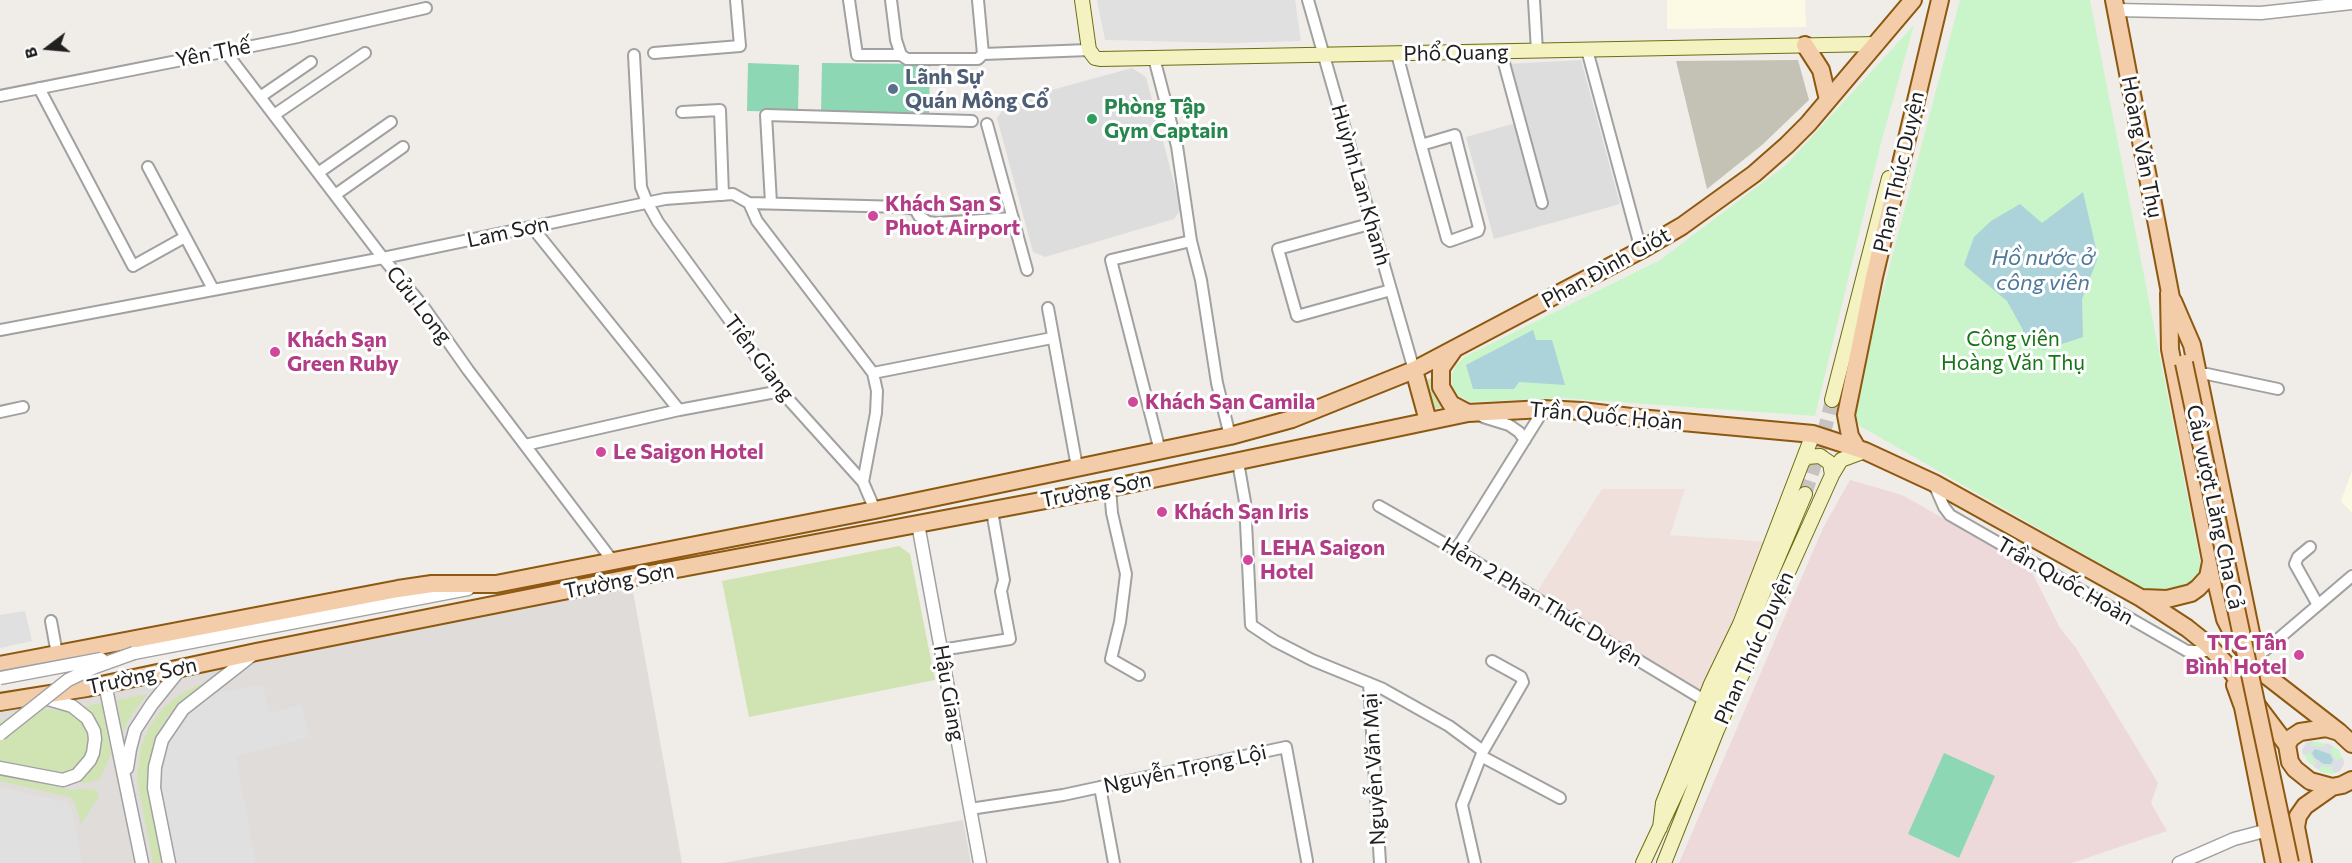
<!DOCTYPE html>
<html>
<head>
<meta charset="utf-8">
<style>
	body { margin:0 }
	#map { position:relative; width:2352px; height:863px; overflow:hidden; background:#f0ece8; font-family:Commissioner,sans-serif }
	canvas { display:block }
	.north { position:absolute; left:18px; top:18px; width:60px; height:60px; -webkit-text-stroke:4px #fff; paint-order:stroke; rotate:254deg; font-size:16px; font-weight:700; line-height:24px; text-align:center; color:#202020 }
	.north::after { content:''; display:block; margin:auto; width:21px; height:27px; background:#202020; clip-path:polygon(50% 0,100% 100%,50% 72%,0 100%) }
</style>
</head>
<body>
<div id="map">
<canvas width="2352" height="863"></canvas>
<div class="north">B</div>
</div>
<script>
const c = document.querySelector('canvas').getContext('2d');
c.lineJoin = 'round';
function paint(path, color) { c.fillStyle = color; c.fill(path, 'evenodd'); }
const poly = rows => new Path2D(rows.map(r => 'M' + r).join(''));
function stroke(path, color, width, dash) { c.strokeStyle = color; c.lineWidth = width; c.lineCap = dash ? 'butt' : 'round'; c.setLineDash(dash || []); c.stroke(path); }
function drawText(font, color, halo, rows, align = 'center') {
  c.font = font + ' Commissioner,sans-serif'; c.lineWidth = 6; c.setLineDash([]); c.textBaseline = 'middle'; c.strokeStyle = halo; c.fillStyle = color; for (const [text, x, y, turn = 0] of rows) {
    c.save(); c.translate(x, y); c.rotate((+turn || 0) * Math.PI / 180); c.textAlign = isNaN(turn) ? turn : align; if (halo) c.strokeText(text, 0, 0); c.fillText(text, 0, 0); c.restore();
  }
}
paint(poly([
	[1581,60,1620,204,1494,239,1466,137,1516,123,1507,64],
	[1132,68,1146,77,1181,209,1174,219,1045,257,1033,252,997,118,1008,102]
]), '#dedddd');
paint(poly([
	[1850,480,1902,495,2024,564,2031,570,2060,628,2076,648,2158,783,2151,803,2167,831,2072,863,1679,863,1823,528]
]), '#eed9da');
paint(poly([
	[1667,0,1805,0,1806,27,1667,29],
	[2352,471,2352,513,2341,501]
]), '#fcfae4');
paint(poly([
	[1602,489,1685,489,1670,535,1767,542,1702,692,1537,592]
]), '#f0e0dc');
paint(poly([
	[632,586,682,863,0,863,0,697],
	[963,820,971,863,723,863]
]), '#dfdcd9');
paint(poly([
	[1798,60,1809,100,1762,145,1707,189,1676,61]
]), '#c4c2b4');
paint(poly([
	[1431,378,1433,394,1442,407,1432,410,1429,394,1424,381],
	[899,546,910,554,935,680,749,717,722,581],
	[200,684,201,688,178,705,168,716,160,729,151,755,147,780,148,791,163,863,153,863,137,779,141,746,150,726,163,708,181,694],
	[147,694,133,713,123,731,117,700],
	[101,703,111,754,100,779,87,783,79,782,96,765,102,745,97,721,94,715,84,707],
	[40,708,69,712,75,715,85,726,89,748,83,762,72,772,60,775,0,763,0,722,18,712],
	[0,775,72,790,90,789,98,791,99,796,81,824,75,803,70,797,0,781]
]), '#d0e4b3');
paint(poly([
	[1960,0,2090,0,2201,566,2195,585,2153,594,1860,426,1855,420,1852,408],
	[1914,25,1882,139,1815,416,1562,398,1471,402,1456,395,1452,386,1452,375,1456,365,1466,356,1660,260,1786,165],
	[2314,741,2330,745,2339,750,2344,761,2340,771,2332,774,2322,772,2308,762,2302,750,2306,743]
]), '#caf5ca');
paint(poly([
	[748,63,799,65,798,112,747,111],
	[822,63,930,64,929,115,821,114],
	[1944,753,1995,776,1959,858,1908,834]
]), '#8ed7b4');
paint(poly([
	[1097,0,1295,0,1301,41,1230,43,1105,40],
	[25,611,32,641,0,648,0,615],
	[263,685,270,713,302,704,309,737,236,756,256,863,165,863,152,761,170,726,204,695],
	[0,787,67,802,73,812,82,863,0,863]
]), '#e0e0e0');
paint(poly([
	[2312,741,2313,746,2324,747,2327,743,2333,746,2330,750,2336,760,2343,758,2344,764,2340,771,2334,773,2332,767,2321,766,2319,770,2314,767,2316,763,2309,753,2303,755,2302,750,2306,743]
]), '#dcdde5');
paint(poly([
	[2083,192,2098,257,2082,299,2083,337,2044,350,2026,344,2023,330,2007,301,1964,265,1974,237,1991,221,2020,204,2042,223],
	[1533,330,1536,340,1552,340,1565,385,1519,382,1514,389,1473,389,1466,365],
	[2315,749,2330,754,2333,760,2331,764,2324,764,2315,758,2312,753]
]), '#acd3d9');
stroke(poly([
	[1805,494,1820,449,1832,400]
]), '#c6c3c0', 14, [14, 7]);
const minor = poly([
	[849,0,857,55,901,55],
	[891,0,896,40,901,55,907,59,978,59,983,54,1089,50],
	[978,0,983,54],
	[1308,0,1414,370],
	[1534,0,1537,51],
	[1587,50,1641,250],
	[225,51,383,258,423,306,468,370,612,560],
	[1501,52,1542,203],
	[654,53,740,46,736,0],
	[1397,54,1421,145,1447,239,1450,241,1478,231,1479,228,1455,135,1421,145],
	[634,55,641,187,647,202,658,222,781,391,863,482,875,510],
	[1154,58,1177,146,1191,241,1111,260,1160,451],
	[39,88,133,266,185,237],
	[0,96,293,38,426,8],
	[260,97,311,62],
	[682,112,720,110,723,195],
	[274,115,365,53],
	[987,124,1027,270],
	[148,167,213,289],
	[318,173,391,122],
	[335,195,403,147],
	[749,203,757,221,873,373,877,391,876,413,863,482],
	[771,203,766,115,972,121],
	[1373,223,1278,249,1297,316,1391,290],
	[532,227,679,410],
	[1191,241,1201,280,1217,383,1230,436],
	[1048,308,1077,467],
	[0,330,383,258,665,199,733,194,749,203,903,207,915,209,919,216,928,222,937,223,1013,218],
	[873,373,1052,338],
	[2198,374,2207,374,2278,389],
	[0,412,23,407],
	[1483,417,1509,425,1519,432,1525,440],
	[525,445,679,410,781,391],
	[1238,462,1245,502,1251,625,1275,641,1312,660,1383,689,1449,726,1483,751,1462,805,1475,863],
	[1934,484,1944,507,1950,515,2187,651,2214,651],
	[1110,488,1112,513,1126,574,1120,622,1111,659,1139,675],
	[1379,506,1456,550,1704,700],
	[2310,547,2298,557,2295,564,2318,605],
	[1456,550,1544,409],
	[51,621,57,654],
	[941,650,1010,639,1001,591,1004,580,992,511],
	[2257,657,2352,576],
	[1369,683,1380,863],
	[1483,751,1523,682,1521,677,1492,661],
	[1481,756,1560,798],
	[1100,787,1114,863],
	[970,809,1063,795,1286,747,1307,861]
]);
const tertiary = poly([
	[2116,10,2261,13,2352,3],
	[918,524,980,863],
	[134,653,468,589],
	[105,684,142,863],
	[0,768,63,780,77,775,90,760,93,753,95,739,94,731,87,718,72,706,41,697],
	[127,768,130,749,135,730,152,704,181,668],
	[169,863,154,788,155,767,162,740,183,709,252,655],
	[2179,863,2234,839,2268,830]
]);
const secondary = poly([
	[1082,0,1089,50,1095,58,1100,59,1877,44],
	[1832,400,1889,178],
	[1803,461,1807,457,1820,456,1830,463,1832,475],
	[1660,828,1663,803,1711,684,1740,624,1813,434],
	[1643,863,1699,744,1805,494],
	[1664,863,1717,730,1832,475,1841,460,1865,451]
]);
const primary = poly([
	[2114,0,2172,303],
	[1805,45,1821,70,1828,100],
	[2169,293,2170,349,2211,560,2225,619,2237,642,2263,673,2339,732],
	[2173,301,2192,345,2253,643,2259,663],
	[1453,351,1441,368,1441,387,1451,404,1468,413],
	[1414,370,1428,421],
	[1857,448,1850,436,1846,415,1874,277,1940,0],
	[2142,598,2167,599,2191,593,2198,588,2208,577,2211,562],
	[0,665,398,589,432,584,496,584,875,510,1230,436,1292,419,1414,370,1641,250,1682,226,1754,174,1787,145,1808,124,1913,0],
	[2235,685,2243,707,2274,863],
	[0,702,87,688,256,652,634,577,1110,488,1468,413,1544,409,1582,411,1639,418,1813,434,1865,451,1934,483,2141,598,2187,628,2207,644,2225,663,2287,745],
	[2352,744,2339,732,2326,728,2300,732,2291,738,2287,745,2290,762,2295,769,2310,781,2332,787,2342,785,2352,780],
	[2303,863,2296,827,2298,816,2305,806,2332,787]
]);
stroke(minor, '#a1a1a1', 14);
stroke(tertiary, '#a1a1a1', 15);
stroke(secondary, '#6c6e10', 16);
stroke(primary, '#8d580f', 20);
stroke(minor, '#fff', 10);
stroke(tertiary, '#fff', 12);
stroke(secondary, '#f4f2c1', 14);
stroke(primary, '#f3cda9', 16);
const tertiaryBridge = poly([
	[0,678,101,659],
	[0,734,68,680,95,667,134,653]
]);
const primaryBridge = poly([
	[2184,363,2290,863]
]);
stroke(tertiaryBridge, '#a1a1a1', 15, []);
stroke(primaryBridge, '#8d580f', 20, []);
stroke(tertiaryBridge, '#fff', 12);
stroke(primaryBridge, '#f3cda9', 16);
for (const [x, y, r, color] of [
	[893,89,6,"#5c6f8a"],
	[1092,119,6,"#2e9e5b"],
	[873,216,6,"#d1479c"],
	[275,352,6,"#d1479c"],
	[1133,402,6,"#d1479c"],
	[601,452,6,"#d1479c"],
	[1162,512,6,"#d1479c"],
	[1248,560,6,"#d1479c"],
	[2299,655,6,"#d1479c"]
]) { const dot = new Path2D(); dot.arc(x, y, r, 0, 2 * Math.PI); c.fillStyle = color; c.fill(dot); stroke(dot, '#fff', 2); }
drawText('21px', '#202020', '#fff', [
	["Yên Thế",213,53,-11],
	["Phổ Quang",1456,53,-1],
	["Hoàng Văn Thụ",2142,147,79],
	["Phan Thúc Duyện",1899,172,-77],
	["Huỳnh Lan Khanh",1361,185,74],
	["Lam Sơn",508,232,-12],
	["Phan Đình Giót",1606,268,-29],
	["Cửu Long",419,305,52],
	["Tiền Giang",759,358,53],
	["Trần Quốc Hoàn",1606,416,5],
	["Trường Sơn",1096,490,-11],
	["Cầu vượt Lăng Cha Cả",2215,507,78],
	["Trường Sơn",619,581,-11],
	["Trần Quốc Hoàn",2065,581,30],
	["Hẻm 2 Phan Thúc Duyện",1542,602,31],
	["Phan Thúc Duyện",1754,648,-66],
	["Trường Sơn",142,676,-12],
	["Hậu Giang",949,693,80],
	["Nguyễn Trọng Lội",1185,769,-12],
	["Nguyễn Văn Mại",1374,769,-93]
]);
drawText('bold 21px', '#4e5e75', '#fff', [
	["Lãnh Sự",905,77],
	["Quán Mông Cổ",905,101]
], 'left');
drawText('bold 21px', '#27864d', '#fff', [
	["Phòng Tập",1104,107],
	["Gym Captain",1104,131]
], 'left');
drawText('bold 21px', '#b23c85', '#fff', [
	["Khách Sạn S",885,204],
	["Phuot Airport",885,228],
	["Khách Sạn",287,340],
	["Green Ruby",287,364],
	["Khách Sạn Camila",1145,402],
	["Le Saigon Hotel",613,452],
	["Khách Sạn Iris",1174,512],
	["LEHA Saigon",1260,548],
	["Hotel",1260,572],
	["TTC Tân",2287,643,"right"],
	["Bình Hotel",2287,667,"right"]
], 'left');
drawText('21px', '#177517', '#fff', [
	["Công viên",2013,339],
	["Hoàng Văn Thụ",2013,363]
]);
drawText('italic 22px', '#4e7998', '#fff', [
	["Hồ nước ở",2043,258],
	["công viên",2043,283]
]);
</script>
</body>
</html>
